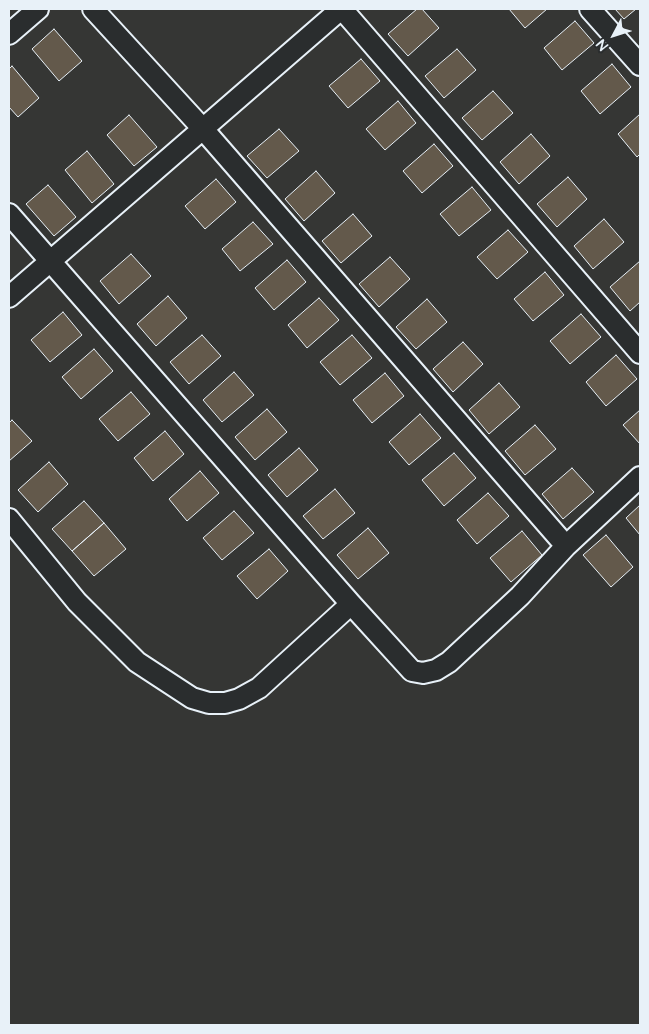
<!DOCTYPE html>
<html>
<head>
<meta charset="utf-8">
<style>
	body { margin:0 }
	#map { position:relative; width:649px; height:1034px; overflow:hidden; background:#353634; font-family:"Architects Daughter",sans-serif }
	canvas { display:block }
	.frame { position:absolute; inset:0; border:10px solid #e8f1f8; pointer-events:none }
	.north { position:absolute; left:589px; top:10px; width:50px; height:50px; -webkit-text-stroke:4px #2a2d2e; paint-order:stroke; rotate:230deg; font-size:14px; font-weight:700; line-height:20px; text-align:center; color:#e8f1f8 }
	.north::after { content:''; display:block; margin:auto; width:18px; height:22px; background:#e8f1f8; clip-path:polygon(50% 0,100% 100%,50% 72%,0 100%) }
</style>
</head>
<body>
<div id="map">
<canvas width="649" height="1034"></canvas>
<div class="frame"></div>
<div class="north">N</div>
</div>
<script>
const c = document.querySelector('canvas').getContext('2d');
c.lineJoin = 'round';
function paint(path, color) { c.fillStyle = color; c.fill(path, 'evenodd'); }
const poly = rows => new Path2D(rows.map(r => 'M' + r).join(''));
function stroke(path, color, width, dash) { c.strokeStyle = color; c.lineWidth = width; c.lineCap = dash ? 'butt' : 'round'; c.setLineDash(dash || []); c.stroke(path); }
const building = poly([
	[417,9,422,9,439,28,408,56,388,34,417,9],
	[509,9,547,9,525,28,509,9],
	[615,9,636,9,624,19,615,9],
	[575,21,594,43,562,70,544,48,575,21],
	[54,29,82,61,59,81,32,49,54,29],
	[457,49,476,70,444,98,425,76,457,49],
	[361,59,380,81,348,108,329,86,361,59],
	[612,64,631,87,600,114,581,91,612,64],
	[12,66,39,98,18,117,9,107,9,69,12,66],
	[493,91,513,113,482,140,462,118,493,91],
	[398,101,416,123,385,150,366,129,398,101],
	[640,114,640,154,637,157,618,134,640,114],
	[129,115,157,147,134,166,107,135,129,115],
	[279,129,299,151,267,178,247,156,279,129],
	[531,134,550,156,519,184,500,162,531,134],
	[434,144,453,166,422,193,403,171,434,144],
	[87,151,114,184,92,203,65,170,87,151],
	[316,171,335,193,304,221,285,199,316,171],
	[568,177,587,199,557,227,537,204,568,177],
	[216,179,236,202,205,229,185,206,216,179],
	[48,185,76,217,54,236,26,204,48,185],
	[472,187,491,210,459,236,440,214,472,187],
	[353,214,372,236,341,263,322,241,353,214],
	[604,219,624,242,593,269,574,246,604,219],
	[253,222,273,244,240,271,222,249,253,222],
	[508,230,528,252,497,279,477,257,508,230],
	[131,254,151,276,119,304,100,281,131,254],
	[390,257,410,279,379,307,359,284,390,257],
	[287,260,306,282,274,310,255,288,287,260],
	[640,261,640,302,630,311,610,287,640,261],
	[545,272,564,295,533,321,514,299,545,272],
	[168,296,187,318,156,346,137,324,168,296],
	[319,298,339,320,307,348,288,325,319,298],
	[427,299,447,322,416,349,396,327,427,299],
	[63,312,82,335,50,362,31,340,63,312],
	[581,314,601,337,570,364,550,341,581,314],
	[202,335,221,356,189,384,170,362,202,335],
	[352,335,372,358,340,385,320,362,352,335],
	[463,342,483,364,453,392,433,369,463,342],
	[94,349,113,371,81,399,62,377,94,349],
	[616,355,637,379,606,406,586,382,616,355],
	[234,372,254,395,222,422,203,400,234,372],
	[385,373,404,396,372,423,353,400,385,373],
	[499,383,520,407,489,434,469,410,499,383],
	[131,392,150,414,118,441,99,419,131,392],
	[267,409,287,432,255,460,235,437,267,409],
	[640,410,640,444,623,425,640,410],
	[420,414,441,438,409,465,389,442,420,414],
	[12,420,32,441,9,461,9,423,12,420],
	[535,425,556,449,525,475,505,451,535,425],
	[165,431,184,454,153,481,134,458,165,431],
	[299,448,318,470,287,497,268,475,299,448],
	[454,453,476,478,444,506,422,480,454,453],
	[49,462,68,484,38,512,18,490,49,462],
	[572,468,594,492,563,519,542,494,572,468],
	[200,471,219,493,187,521,169,499,200,471],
	[335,489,355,513,323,539,303,516,335,489],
	[488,493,509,516,477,544,457,520,488,493],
	[84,501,104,523,72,551,52,529,84,501],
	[640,505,640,535,626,518,640,505],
	[234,511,254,533,222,560,203,538,234,511],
	[104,523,126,549,94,576,72,551,104,523],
	[368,528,389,553,358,579,337,555,368,528],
	[522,531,542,555,511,582,490,558,522,531],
	[606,535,633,567,611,587,583,555,606,535],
	[269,549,288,571,257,599,237,576,269,549]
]);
paint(building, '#63594b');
stroke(building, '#e8f1f8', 1);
const minor = poly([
	[93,9,203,129,566,546],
	[342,9,640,353],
	[590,9,640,65],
	[9,34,38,9],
	[9,214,351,604,412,671,423,673,436,670,449,662,520,596,566,546,640,477],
	[9,297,341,9],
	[9,519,77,602,137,662,192,698,209,703,225,703,239,699,259,688,351,604]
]);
stroke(minor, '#e8f1f8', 24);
stroke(minor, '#2a2d2e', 20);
</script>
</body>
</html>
